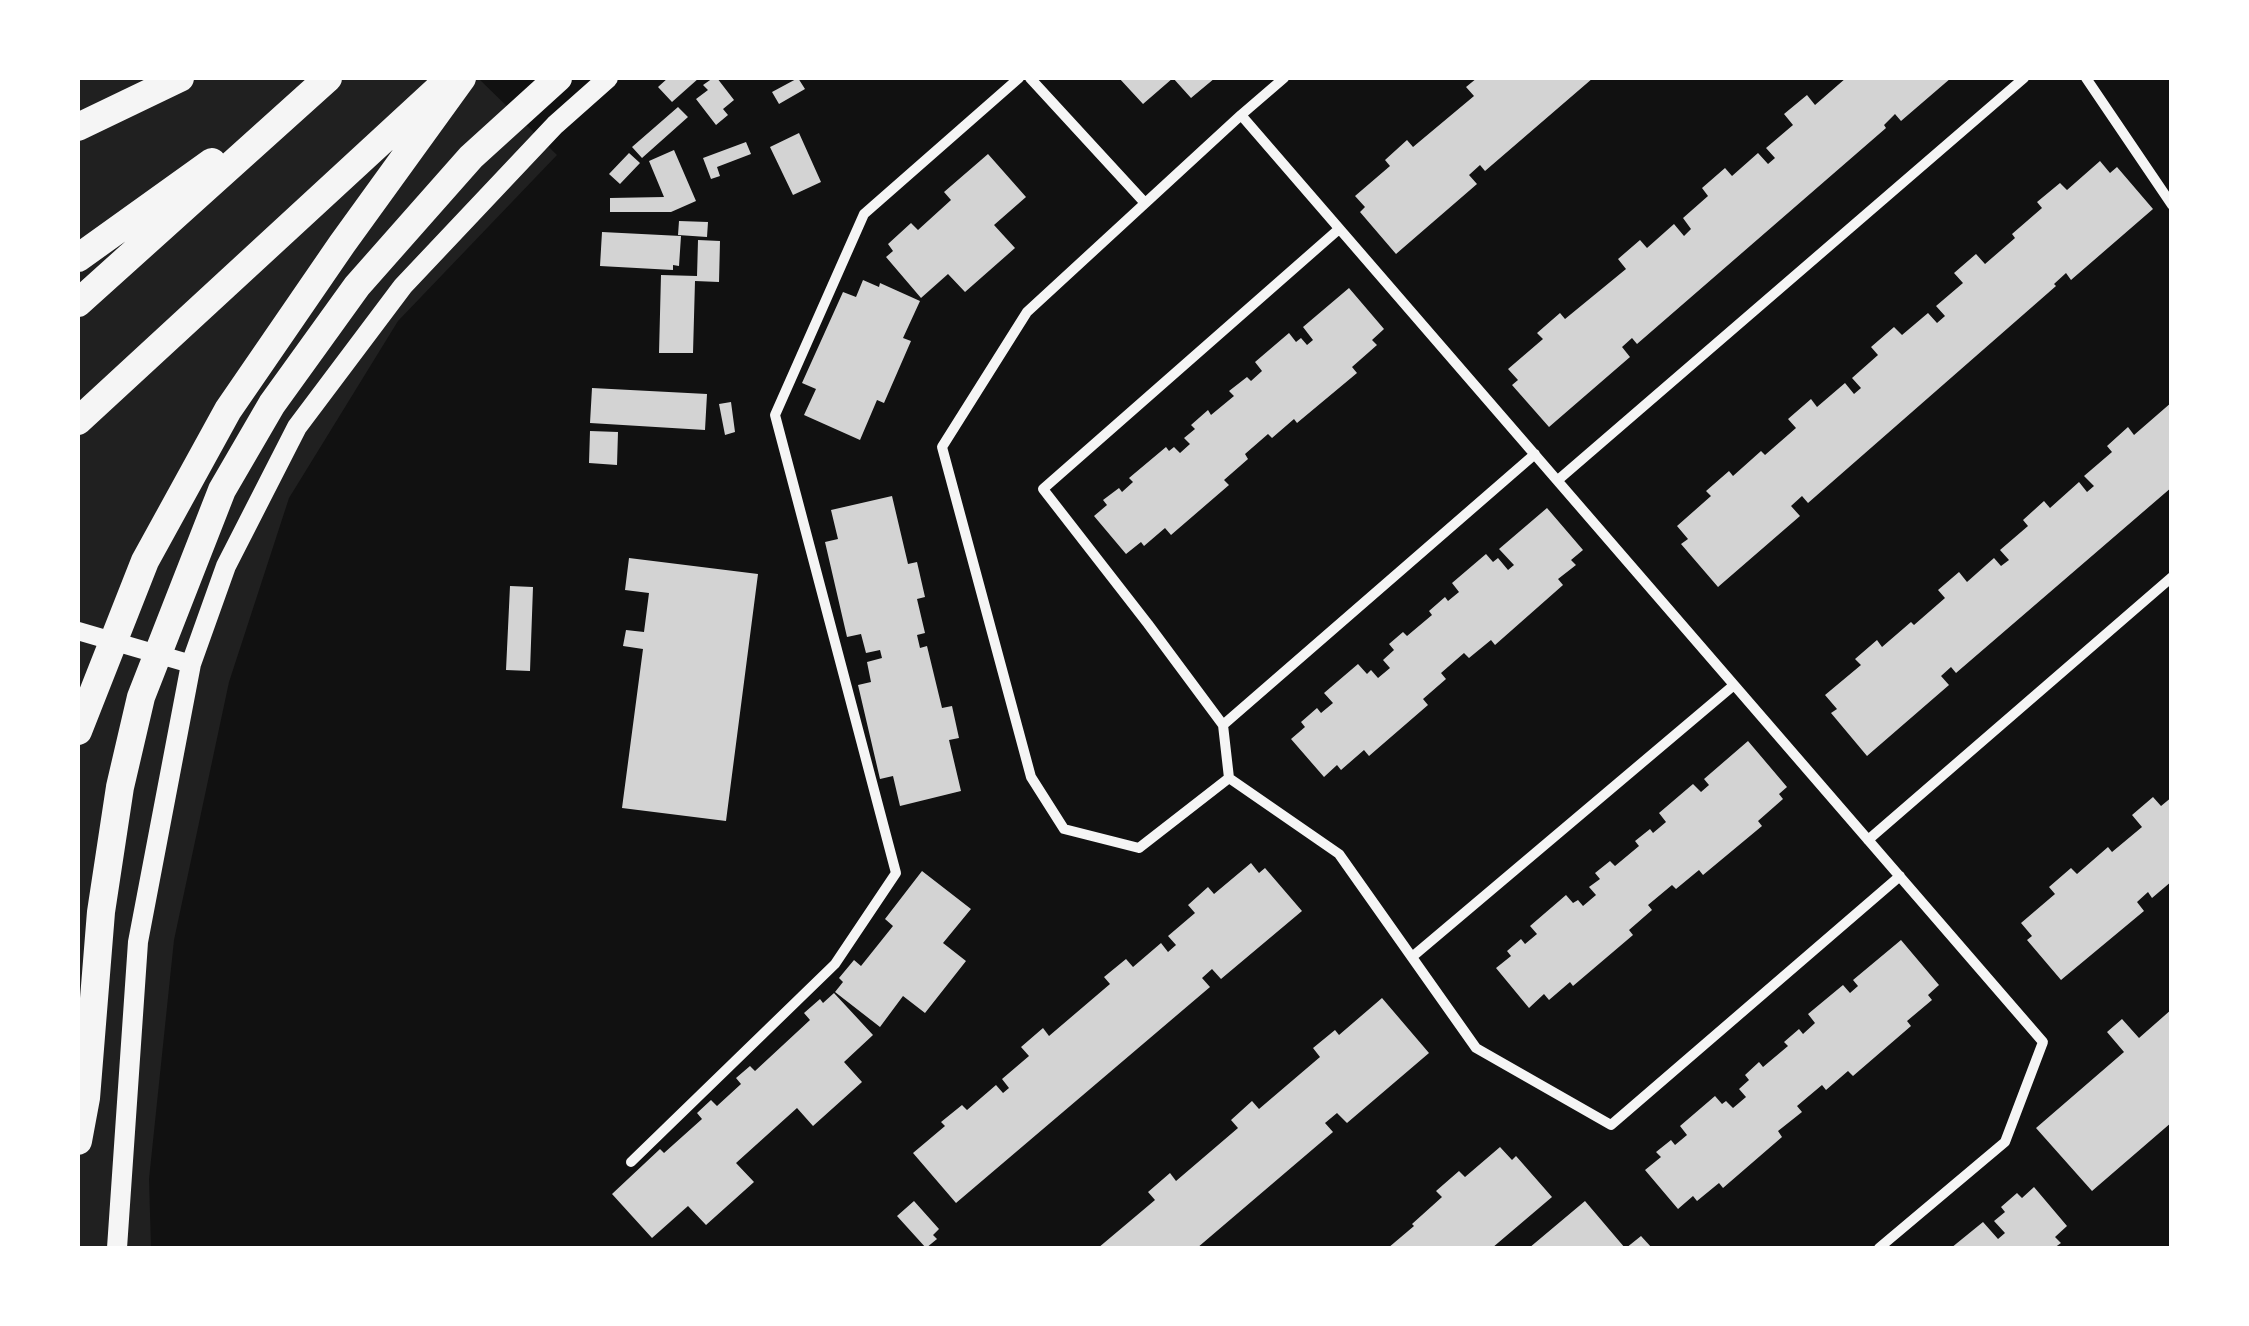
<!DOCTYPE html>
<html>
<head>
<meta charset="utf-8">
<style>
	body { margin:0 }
	#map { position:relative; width:2249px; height:1326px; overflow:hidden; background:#111; font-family:"Alegreya Sans",sans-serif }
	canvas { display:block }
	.frame { position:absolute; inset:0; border:80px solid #fff; pointer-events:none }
</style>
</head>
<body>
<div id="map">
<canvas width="2249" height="1326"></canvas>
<div class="frame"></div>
</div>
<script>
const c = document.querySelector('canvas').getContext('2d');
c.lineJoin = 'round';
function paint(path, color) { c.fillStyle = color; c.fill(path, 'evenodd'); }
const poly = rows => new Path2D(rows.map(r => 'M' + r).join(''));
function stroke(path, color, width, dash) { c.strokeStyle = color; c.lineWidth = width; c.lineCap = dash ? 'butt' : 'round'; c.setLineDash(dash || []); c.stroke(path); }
paint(poly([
	[78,78,478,78,557,155,398,321,289,498,229,682,174,940,149,1179,151,1248,78,1248]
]), '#202020');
paint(poly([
	[668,78,699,78,672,102,658,87],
	[713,78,717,78,734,100,723,109,728,115,716,125,696,99,708,90,703,85],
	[798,78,805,89,779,104,772,92],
	[1119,78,1215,78,1191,98,1173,78,1143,104],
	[1477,78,1593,78,1485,171,1480,165,1469,175,1477,184,1396,254,1360,212,1365,207,1355,196,1390,166,1385,160,1407,140,1413,147,1474,96,1466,87],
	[1846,78,1951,78,1901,121,1895,114,1884,125,1886,128,1637,344,1632,338,1622,347,1630,357,1549,427,1512,385,1518,380,1508,369,1543,339,1537,333,1560,313,1565,319,1626,269,1618,259,1640,240,1647,248,1674,224,1684,236,1691,229,1683,218,1708,196,1702,188,1725,168,1732,176,1758,153,1768,164,1775,158,1766,148,1793,125,1784,114,1807,95,1815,105],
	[678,107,688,117,642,158,632,147],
	[799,133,821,182,793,195,770,147],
	[746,142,751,154,717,167,720,176,711,179,703,158],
	[674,150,696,201,671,212,610,212,610,198,664,197,649,161],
	[629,153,640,163,620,184,609,174],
	[988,154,1026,197,994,225,1015,248,965,292,948,274,921,298,886,257,893,251,888,244,911,223,918,230,951,200,944,192],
	[2100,161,2110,173,2117,167,2153,209,2071,280,2066,273,2054,284,2056,286,1808,503,1802,496,1791,506,1800,516,1718,587,1681,544,1688,539,1677,526,1711,496,1706,491,1729,471,1733,476,1761,451,1765,455,1796,428,1788,419,1811,399,1817,407,1845,383,1854,394,1861,388,1852,378,1878,355,1871,347,1894,327,1902,335,1928,313,1937,323,1945,316,1936,306,1963,283,1954,273,1976,254,1985,264,2015,238,2012,234,2042,208,2037,202,2060,183,2067,190],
	[679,221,708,222,707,237,678,235],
	[602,232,681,236,679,266,673,265,673,270,600,266],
	[698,240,720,241,719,282,695,281,693,353,659,353,661,275,697,276],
	[863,280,879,287,880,283,920,301,903,338,911,341,884,403,877,400,860,440,804,415,816,389,802,383,843,292,856,297],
	[1349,288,1384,329,1372,340,1377,345,1352,367,1357,373,1297,423,1294,419,1272,438,1268,434,1245,454,1248,459,1224,480,1229,485,1171,535,1165,528,1144,546,1141,542,1126,554,1094,516,1107,505,1103,500,1119,488,1122,492,1133,482,1129,478,1166,447,1169,451,1174,447,1180,453,1190,444,1184,438,1195,429,1191,425,1208,410,1211,415,1234,396,1229,391,1247,377,1251,381,1262,371,1255,362,1289,333,1296,342,1301,338,1307,345,1313,340,1303,327],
	[592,388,707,394,705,430,590,423],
	[731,402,735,432,725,435,719,404],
	[2172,402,2172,487,1956,673,1951,667,1941,676,1949,685,1867,756,1831,713,1837,709,1825,695,1861,665,1855,659,1877,640,1882,647,1911,622,1914,625,1945,598,1938,590,1959,572,1967,582,1994,558,2001,566,2009,560,2000,550,2028,526,2023,520,2044,501,2050,508,2079,482,2087,492,2094,486,2084,476,2112,452,2107,446,2128,427,2134,435],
	[590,431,618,432,617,465,589,463],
	[892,496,908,564,917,562,925,597,917,599,925,633,917,635,920,648,927,646,942,708,952,706,959,738,949,740,961,791,900,806,893,776,880,779,858,685,871,682,867,662,882,658,880,650,866,653,861,634,847,637,825,542,838,539,831,510],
	[1547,508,1583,550,1571,560,1576,565,1558,579,1563,585,1495,645,1491,640,1469,658,1464,653,1441,673,1446,679,1423,699,1428,705,1369,756,1364,750,1341,770,1337,765,1324,777,1291,739,1305,727,1301,722,1317,708,1321,713,1333,703,1324,693,1358,664,1367,674,1371,670,1378,678,1390,668,1383,660,1394,650,1389,644,1403,632,1407,636,1432,615,1429,611,1445,597,1448,601,1459,592,1452,583,1486,554,1493,562,1498,558,1508,570,1514,565,1499,549],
	[629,558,758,574,726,821,622,808,643,649,623,646,626,630,644,632,649,593,625,590],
	[510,586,533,587,530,671,506,670],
	[1748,741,1787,787,1779,794,1783,799,1758,821,1762,826,1703,875,1699,870,1676,889,1672,885,1648,905,1652,910,1629,930,1633,935,1573,986,1570,982,1549,1000,1544,994,1529,1008,1496,968,1511,956,1507,951,1521,939,1525,944,1537,934,1530,926,1566,895,1573,903,1578,900,1583,906,1596,895,1589,887,1600,879,1595,873,1610,861,1615,866,1639,846,1635,841,1650,829,1653,833,1666,822,1659,813,1693,784,1701,792,1709,785,1704,779],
	[2153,797,2161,806,2172,797,2172,881,2152,898,2148,892,2137,902,2144,911,2061,980,2027,940,2032,936,2021,923,2055,894,2049,887,2071,868,2077,874,2108,847,2112,852,2142,827,2132,815],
	[1251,863,1259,873,1265,868,1302,911,1221,979,1212,969,1202,978,1210,987,956,1203,913,1153,945,1126,941,1122,962,1105,967,1110,996,1085,1003,1093,1009,1088,1002,1079,1029,1056,1021,1047,1043,1028,1049,1036,1110,984,1104,977,1126,959,1133,967,1161,943,1168,952,1176,945,1168,936,1195,913,1188,905,1208,887,1214,894],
	[922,871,971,909,943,943,966,961,925,1013,903,996,880,1027,835,992,843,982,839,978,854,960,861,966,893,926,885,919],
	[1901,940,1939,985,1928,995,1932,1000,1907,1021,1911,1026,1853,1076,1848,1071,1826,1090,1822,1085,1797,1106,1802,1112,1778,1131,1782,1137,1723,1188,1719,1183,1697,1201,1693,1196,1678,1209,1645,1170,1661,1157,1656,1152,1671,1140,1675,1145,1687,1135,1680,1126,1715,1096,1722,1104,1726,1101,1733,1108,1746,1097,1739,1089,1749,1080,1745,1075,1759,1062,1763,1067,1788,1046,1784,1042,1799,1029,1803,1034,1815,1023,1808,1014,1843,985,1850,993,1858,986,1853,980],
	[834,993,873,1035,844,1062,862,1082,813,1126,797,1108,736,1163,754,1182,706,1225,688,1206,652,1238,612,1194,660,1149,664,1153,702,1119,697,1113,711,1100,717,1106,741,1084,736,1078,750,1066,755,1071,810,1020,804,1013,820,999,823,1003],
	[1382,998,1429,1053,1347,1123,1337,1113,1325,1123,1333,1132,1197,1248,1098,1248,1155,1200,1148,1192,1170,1173,1176,1181,1238,1128,1231,1120,1252,1101,1259,1109,1320,1057,1313,1048,1335,1030,1339,1035],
	[2172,1009,2172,1122,2092,1191,2036,1128,2124,1052,2107,1032,2122,1019,2139,1038],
	[1500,1147,1512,1160,1516,1156,1552,1197,1492,1248,1388,1248,1414,1226,1412,1224,1442,1197,1436,1191,1459,1171,1465,1177],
	[2034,1187,2067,1226,2055,1237,2061,1243,2054,1248,1951,1248,1983,1222,1998,1239,2005,1233,1994,1221,2005,1212,2001,1207,2017,1193,2022,1198],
	[914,1201,939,1229,933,1235,937,1239,926,1248,897,1216],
	[1585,1201,1625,1248,1529,1248],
	[1641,1236,1652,1248,1626,1248]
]), '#d3d3d3');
stroke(poly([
	[1030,78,1145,203],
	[1284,78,1241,115,2043,1042,2005,1142,1879,1248],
	[2086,78,2172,205],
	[1339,229,1043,489,1148,624,1223,725,1229,778,1339,854,1476,1048,1611,1125,1900,876],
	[1558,480,2024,78],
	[1223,725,1535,454],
	[1229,778,1139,848,1064,829,1031,777,942,447,1027,312,1241,115],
	[1868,840,2172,577],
	[1412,957,1734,685],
	[631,1162,835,964,896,873,775,415,864,214,1019,78]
]), '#f5f5f5', 10);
stroke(poly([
	[78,631,191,664]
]), '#f5f5f5', 18);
stroke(poly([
	[117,1248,138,942,191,664,226,566,297,427,403,286,555,125,608,78]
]), '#f5f5f5', 20);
stroke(poly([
	[78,127,180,78],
	[78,258,212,162],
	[78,303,328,78],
	[78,421,437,90],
	[78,731,145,561,228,410,342,244,462,78],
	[78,1141,86,1098,101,912,120,787,141,697,222,490,272,404,357,286,471,157,558,78]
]), '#f5f5f5', 28);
</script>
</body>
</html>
